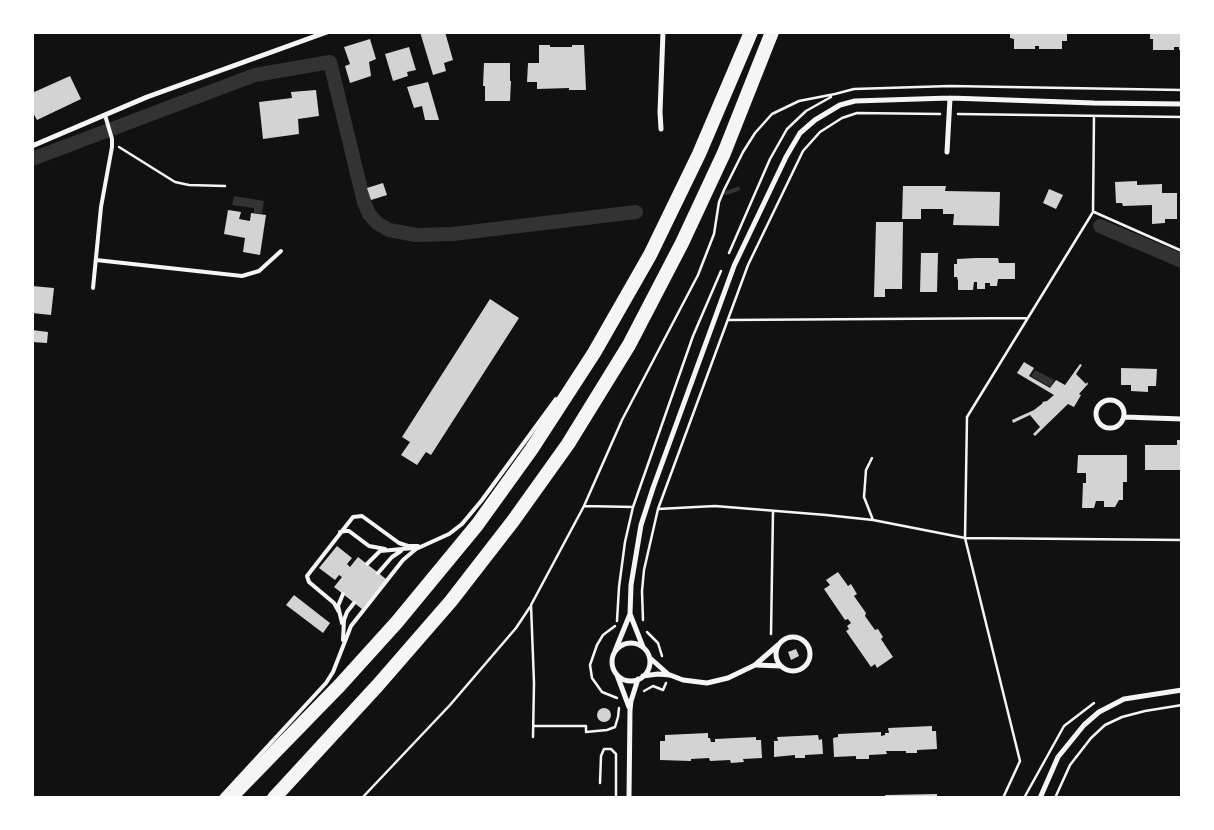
<!DOCTYPE html>
<html>
<head>
<meta charset="utf-8">
<style>
	body { margin:0 }
	#map { position:relative; width:1214px; height:830px; overflow:hidden; background:#111; font-family:Figtree,sans-serif }
	canvas { display:block }
	.frame { position:absolute; inset:0; border:34px solid #fff; pointer-events:none }
</style>
</head>
<body>
<div id="map">
<canvas width="1214" height="830"></canvas>
<div class="frame"></div>
</div>
<script>
const c = document.querySelector('canvas').getContext('2d');
c.lineJoin = 'round';
function paint(path, color) { c.fillStyle = color; c.fill(path, 'evenodd'); }
const poly = rows => new Path2D(rows.map(r => 'M' + r).join(''));
function stroke(path, color, width, dash) { c.strokeStyle = color; c.lineWidth = width; c.lineCap = dash ? 'butt' : 'round'; c.setLineDash(dash || []); c.stroke(path); }
paint(poly([
	[234,196,264,201,262,214,254,213,254,208,232,205],
	[1035,370,1054,380,1050,387,1031,376]
]), '#333');
stroke(poly([
	[726,193,738,189]
]), '#333', 4);
stroke(poly([
	[32,159,255,75,330,62,364,202,369,214,377,223,389,230,416,235,453,234,636,212],
	[1100,226,1182,261]
]), '#333', 14);
paint(poly([
	[420,32,445,32,453,60,444,63,446,71,433,75],
	[1010,32,1067,32,1067,41,1062,41,1062,49,1039,49,1039,46,1035,46,1035,49,1014,49,1014,39,1010,38],
	[1150,32,1182,32,1182,50,1179,50,1179,47,1174,47,1174,50,1153,50,1153,39,1150,39],
	[370,39,376,59,369,62,371,76,350,83,345,66,350,64,344,47],
	[539,45,550,45,550,47,572,47,572,45,584,45,586,90,569,90,569,88,537,89,537,82,527,82,528,63,539,63],
	[409,47,416,70,407,72,408,76,393,81,385,54],
	[484,63,510,63,510,81,511,81,510,101,485,101,485,86,483,86],
	[70,76,81,99,37,120,32,111,32,93],
	[428,82,439,120,425,120,422,106,414,108,407,87],
	[316,90,319,116,298,119,299,134,263,139,259,102,292,98,291,92],
	[1137,181,1137,185,1162,184,1162,193,1177,193,1177,219,1165,219,1165,223,1152,224,1152,205,1123,206,1122,203,1116,203,1115,182],
	[383,183,387,195,371,200,367,188],
	[903,186,946,186,945,191,1000,192,999,226,953,225,954,214,943,214,943,209,921,209,921,219,902,219],
	[1049,189,1063,195,1056,209,1043,203],
	[228,210,241,212,239,219,250,221,251,213,266,215,260,255,243,252,245,238,224,234],
	[876,222,903,222,902,289,885,289,885,297,874,297],
	[921,253,938,253,937,292,920,292],
	[976,258,998,258,999,263,1015,263,1015,279,998,279,997,286,990,286,990,283,985,283,985,289,977,289,977,282,974,282,973,290,958,290,958,281,957,277,954,277,954,264,957,264,957,259],
	[32,286,54,288,51,315,32,313],
	[490,299,519,318,431,455,426,452,417,465,401,455,410,442,402,437],
	[32,330,48,332,47,343,32,342],
	[1024,362,1034,368,1029,376,1050,388,1056,380,1065,385,1080,364,1082,365,1076,374,1086,384,1087,382,1088,384,1079,394,1081,395,1074,407,1068,404,1035,436,1033,434,1040,427,1030,415,1013,423,1012,420,1034,410,1043,403,1042,402,1047,401,1054,395,1017,373],
	[1121,368,1157,369,1156,386,1148,386,1148,392,1131,391,1131,385,1121,385],
	[1177,440,1182,440,1182,470,1145,470,1145,445,1177,445],
	[1078,455,1127,455,1127,482,1123,482,1123,500,1119,500,1115,507,1104,507,1104,501,1096,501,1094,508,1082,508,1083,483,1086,483,1086,473,1077,473],
	[337,546,352,558,347,564,350,567,358,557,386,579,362,609,334,587,342,577,339,575,335,580,319,568],
	[838,572,848,586,851,584,857,594,854,596,866,613,865,616,875,630,878,629,883,637,881,639,893,657,877,668,875,664,871,667,846,631,849,629,847,626,851,623,848,619,845,620,824,589,830,585,826,580],
	[294,595,330,623,323,633,286,605],
	[796,649,799,656,791,660,788,652],
	'597 715a7 7 0 1 1 14 0a7 7 0 1 1-14 0Z',
	[932,726,932,731,936,731,937,749,917,750,917,753,906,753,906,751,886,751,887,754,869,755,869,759,856,759,856,756,834,757,833,738,838,737,838,734,881,732,881,736,885,735,885,733,889,733,888,728],
	[708,733,708,738,710,738,711,742,715,742,715,739,756,737,756,740,761,740,762,758,743,759,744,762,731,763,730,760,710,761,709,758,691,759,691,761,660,760,660,741,665,741,665,735],
	[818,735,819,740,822,739,823,754,805,755,805,758,795,758,795,755,774,757,774,741,778,741,777,737],
	[937,794,937,798,885,798,885,795]
]), '#d3d3d3');
stroke(poly([
	[958,114,1182,117],
	[119,147,175,182,189,185,225,186],
	[1094,212,1182,251],
	[729,253,770,159,787,129,806,111,831,97],
	[728,320,1028,318],
	[872,458,866,470,864,497,873,520],
	[584,506,633,507],
	[658,509,715,506,826,515,873,520,965,538,1182,540],
	[643,620,642,591,644,570,658,509,748,265,803,151,820,132,842,118,857,113,940,114],
	[617,621,619,587,625,542,633,507,693,336,721,271],
	[615,626,603,635,597,645,590,665,592,678,602,692,617,698],
	[647,632,658,643,662,656],
	[771,634,773,511],
	[644,691,653,686,663,690,666,683],
	[535,726,586,726,586,732,607,730,615,727,618,717,619,708],
	[533,737,534,683,531,605,584,506,622,420,698,275,714,234,719,202,724,190,743,152,755,133,772,114,799,101,835,94,854,89,950,86,1182,90],
	[600,783,601,756,604,749,611,749,616,754,616,798],
	[362,798,450,705,516,628,530,607],
	[1003,798,1020,761,965,538,967,417,1093,212,1094,116],
	[1024,798,1064,726,1094,703],
	[1055,798,1070,765,1091,738,1105,725,1122,717,1145,711,1182,705]
]), '#f5f5f5', 2.5);
stroke(poly([
	[96,260,242,276,259,271,281,251],
	[93,288,101,207,112,147,112,139,105,115],
	[340,532,345,531,349,531,369,546,385,549],
	[367,564,380,551,414,548],
	[378,573,392,557,401,551],
	[339,612,334,603,309,582,307,576,353,517,362,516,399,543,408,546,418,546],
	[342,623,338,606,343,594],
	[343,640,344,620,347,612,354,603],
	[220,798,326,683,333,672,351,626,403,560,416,549,449,534,462,524,482,500,556,399]
]), '#f5f5f5', 4);
stroke(poly([
	[661,129,660,112,663,32],
	[32,146,147,97,327,32],
	[947,152,950,98],
	'1096 414a14 14 0 1 1 28 0a14 14 0 1 1-28 0Z',
	[1124,417,1182,419],
	[630,614,643,647],
	'776 654a17 17 0 1 1 34 0a17 17 0 1 1-34 0Z',
	'612 662a19 19 0 1 1 38 0a19 19 0 1 1-38 0Z',
	[615,651,630,614,631,585,641,525,653,488,734,266,786,157,800,133,815,120,840,105,855,101,950,98,1094,103,1182,104],
	[650,658,669,675],
	[756,665,781,666],
	[617,675,629,707],
	[643,676,658,674,670,675,683,680,707,683,728,678,755,665,778,645],
	[629,798,630,710,631,701,638,679],
	[1040,798,1058,757,1084,725,1099,712,1124,699,1182,690]
]), '#f5f5f5', 5);
stroke(poly([
	[230,798,340,685,397,622,477,525,531,450,594,353,650,255,699,154,751,32],
	[274,798,378,685,451,601,513,521,568,444,629,345,682,243,724,153,772,32]
]), '#f5f5f5', 14);
</script>
</body>
</html>
